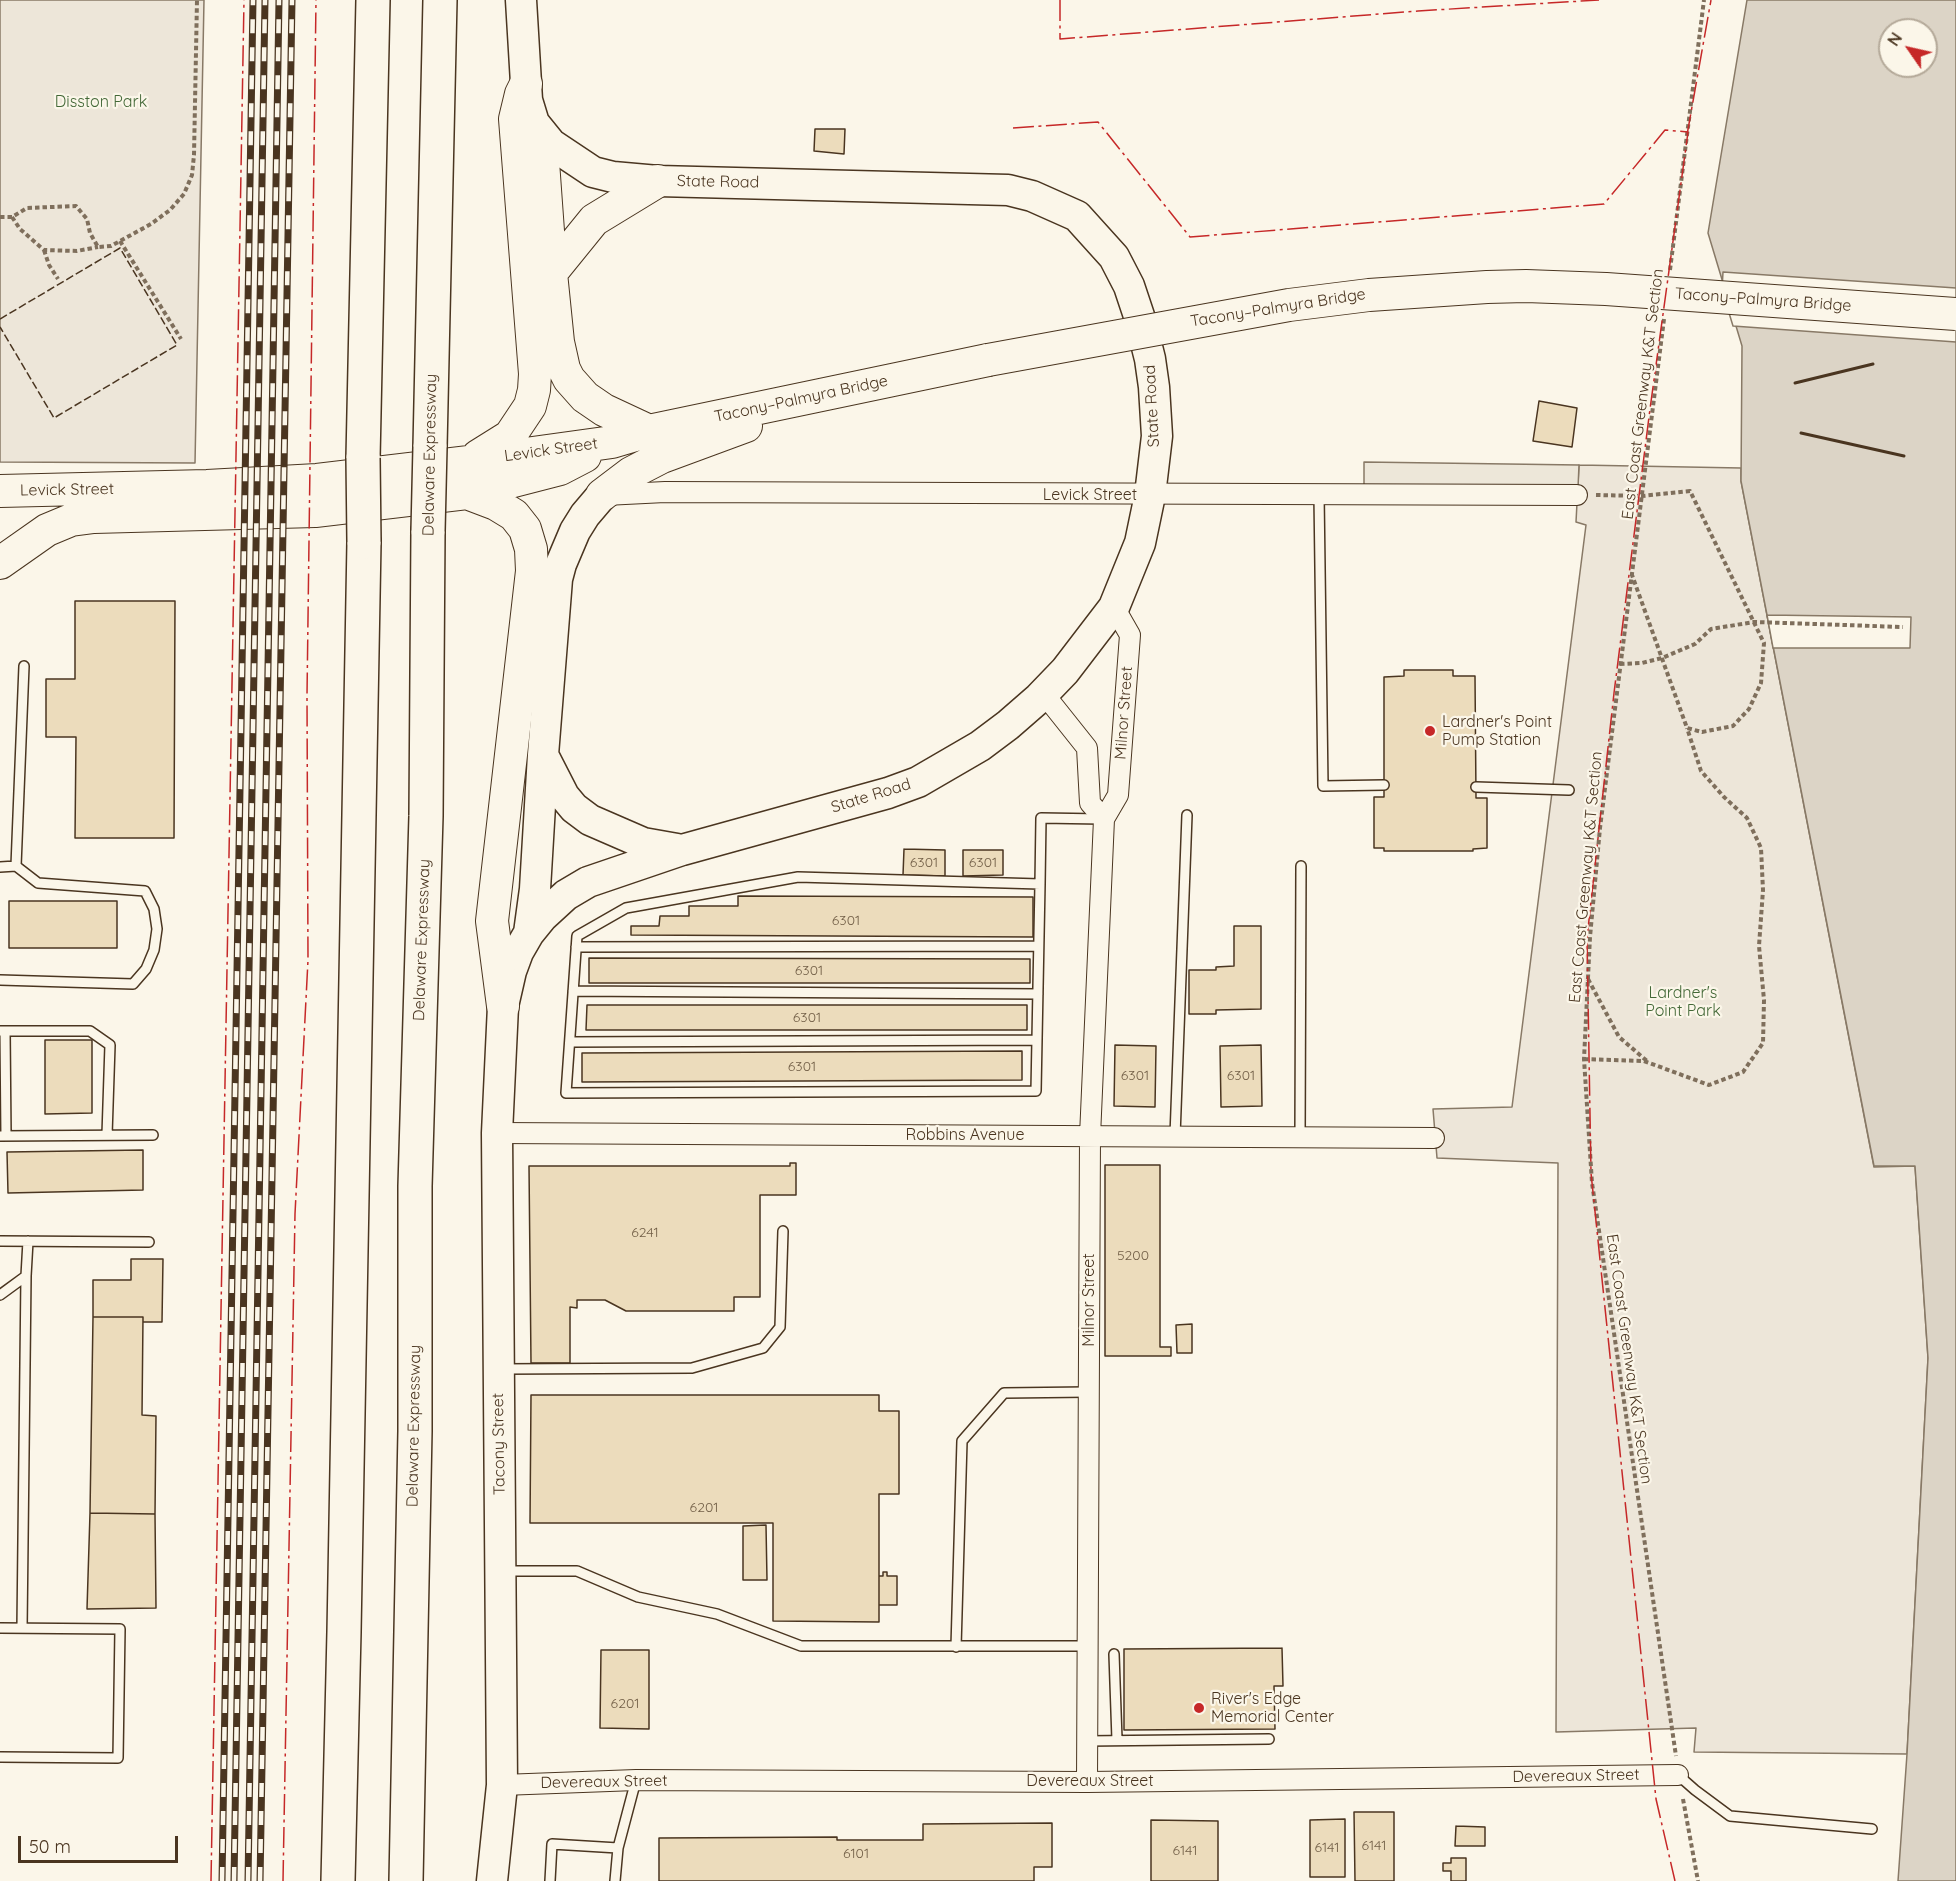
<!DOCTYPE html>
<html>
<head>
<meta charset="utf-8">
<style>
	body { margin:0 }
	#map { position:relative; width:1956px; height:1881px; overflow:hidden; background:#fbf6e9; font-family:Quicksand,sans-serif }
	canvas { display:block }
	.north { position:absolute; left:1878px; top:18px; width:60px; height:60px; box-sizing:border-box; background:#fbf6e9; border:2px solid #b4a999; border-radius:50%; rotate:304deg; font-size:16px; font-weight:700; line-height:24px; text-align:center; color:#4a3520 }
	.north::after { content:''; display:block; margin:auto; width:21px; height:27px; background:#c62828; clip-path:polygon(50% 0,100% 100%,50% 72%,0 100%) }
	.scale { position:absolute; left:18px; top:1836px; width:160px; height:27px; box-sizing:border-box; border:3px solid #4a3520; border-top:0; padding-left:8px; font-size:18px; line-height:21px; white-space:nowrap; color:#4a3520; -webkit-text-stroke:4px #fbf6e9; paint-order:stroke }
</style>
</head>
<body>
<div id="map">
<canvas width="1956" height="1881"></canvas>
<div class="north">N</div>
<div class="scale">50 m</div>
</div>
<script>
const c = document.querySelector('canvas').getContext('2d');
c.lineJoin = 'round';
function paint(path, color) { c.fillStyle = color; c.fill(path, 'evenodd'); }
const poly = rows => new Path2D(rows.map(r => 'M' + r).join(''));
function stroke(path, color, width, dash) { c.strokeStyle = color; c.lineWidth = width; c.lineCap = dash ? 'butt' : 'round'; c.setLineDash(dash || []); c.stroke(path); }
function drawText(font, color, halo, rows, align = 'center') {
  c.font = font + ' Quicksand,sans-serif'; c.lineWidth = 4.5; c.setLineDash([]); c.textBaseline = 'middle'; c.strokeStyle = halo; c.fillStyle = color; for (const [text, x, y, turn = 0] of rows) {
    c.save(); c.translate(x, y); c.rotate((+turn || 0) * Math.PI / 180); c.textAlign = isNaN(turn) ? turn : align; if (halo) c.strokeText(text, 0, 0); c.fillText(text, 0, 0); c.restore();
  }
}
const green = poly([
	[0,0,204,0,195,463,0,462,0,0],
	[1579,465,1741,468,1741,481,1874,1167,1915,1166,1928,1358,1907,1754,1694,1752,1696,1728,1556,1732,1558,1163,1437,1158,1433,1109,1512,1107,1586,525,1576,522,1579,465]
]);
paint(green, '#ede6d9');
stroke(green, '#887966', 1.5);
const parking = poly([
	[1364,462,1579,465,1578,488,1364,485,1364,462]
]);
paint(parking, '#ede7d9');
stroke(parking, '#887966', 1.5);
const water = poly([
	[1747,0,1956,0,1956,1881,1898,1881,1907,1754,1928,1358,1915,1166,1874,1166,1741,481,1742,346,1708,233,1747,0],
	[1890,30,1926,30,1926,66,1890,66,1890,30]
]);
paint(water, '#dcd4c6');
stroke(water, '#887966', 1.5);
const pier = poly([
	[1723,272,1956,288,1956,342,1733,326,1722,290,1723,272],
	[1767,615,1911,617,1910,648,1773,648,1767,615]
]);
paint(pier, '#fbf6e9');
stroke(pier, '#887966', 1.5);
const building = poly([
	[815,129,845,129,844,154,814,151,815,129],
	[1539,401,1577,408,1572,447,1533,441,1539,401],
	[75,601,175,601,174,838,75,838,76,737,46,737,46,679,75,679,75,601],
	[1404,670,1453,670,1453,676,1475,676,1476,798,1487,798,1487,848,1473,849,1473,851,1384,851,1384,848,1374,848,1374,797,1384,797,1384,677,1404,676,1404,670],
	[904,849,945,850,945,876,903,875,904,849],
	[963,850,1003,850,1003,875,963,876,963,850],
	[738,896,1033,897,1033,937,631,935,631,926,659,926,660,916,689,916,689,906,738,906,738,896],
	[9,901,117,901,117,948,9,948,9,901],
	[1234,926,1261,926,1261,1009,1216,1010,1216,1014,1189,1014,1189,970,1216,970,1216,967,1234,966,1234,926],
	[589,958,1030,959,1030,983,589,983,589,958],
	[587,1005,1027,1005,1027,1030,586,1030,587,1005],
	[45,1040,92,1040,92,1113,45,1114,45,1040],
	[1115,1045,1156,1046,1155,1107,1114,1106,1115,1045],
	[1261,1045,1262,1106,1221,1107,1220,1046,1261,1045],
	[1022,1051,1022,1080,582,1082,582,1053,1022,1051],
	[143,1150,143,1190,8,1193,7,1152,143,1150],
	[790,1163,796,1163,796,1195,760,1195,760,1297,734,1297,734,1311,626,1311,605,1300,577,1300,577,1308,570,1307,570,1363,531,1363,529,1166,790,1166,790,1163],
	[1105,1165,1160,1165,1160,1347,1171,1347,1171,1356,1105,1356,1105,1165],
	[131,1259,163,1259,162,1322,143,1322,143,1317,93,1317,93,1280,131,1280,131,1259],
	[93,1317,143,1317,142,1415,156,1416,155,1514,90,1513,93,1317],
	[1192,1324,1192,1353,1177,1353,1176,1325,1192,1324],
	[531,1395,879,1395,879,1411,899,1411,899,1494,879,1494,879,1622,773,1621,773,1523,530,1523,531,1395],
	[90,1513,155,1514,156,1608,87,1609,90,1513],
	[766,1525,767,1580,743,1580,743,1526,766,1525],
	[883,1572,887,1572,887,1576,897,1576,897,1605,879,1605,879,1576,883,1576,883,1572],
	[1282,1648,1283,1686,1274,1686,1275,1729,1124,1730,1124,1649,1282,1648],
	[601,1650,649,1650,649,1729,600,1728,601,1650],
	[1354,1812,1394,1812,1394,1881,1355,1881,1354,1812],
	[1345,1819,1345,1877,1310,1877,1310,1820,1345,1819],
	[1151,1820,1218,1821,1218,1881,1151,1881,1151,1820],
	[1052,1823,1052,1867,1034,1867,1034,1881,659,1881,659,1838,837,1837,837,1840,923,1840,923,1824,1052,1823],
	[1456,1826,1485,1827,1485,1846,1455,1846,1456,1826],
	[1451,1858,1466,1858,1466,1881,1451,1881,1451,1871,1443,1871,1443,1863,1451,1863,1451,1858]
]);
paint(building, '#ecdcbc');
stroke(building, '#4a3520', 1.5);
const service = poly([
	[1319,495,1323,786,1384,785],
	[1476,787,1569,790],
	[16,866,24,666],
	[0,867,16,866,38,883,145,891,154,909,157,929,154,950,146,969,133,984,0,980],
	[1040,884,798,877,626,908,577,936,566,1093,1036,1091,1040,884,1041,818,1102,819],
	[576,947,1038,946],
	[573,991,1038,994],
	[1,1031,5,1031,6,1136],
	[5,1031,90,1031,110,1045,107,1135],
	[570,1042,1037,1040],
	[0,1136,153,1135],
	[1175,1136,1187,815],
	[1300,1137,1301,866],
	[0,1241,149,1242],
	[0,1295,26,1276,28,1241],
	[504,1369,692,1368,763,1348,780,1327,783,1231],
	[506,1571,577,1571,638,1597,717,1614,801,1646,1087,1646],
	[0,1628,120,1629,118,1758,0,1757],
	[22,1628,26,1276],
	[956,1647,962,1441,1004,1393,1088,1392],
	[1114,1654,1117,1740],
	[1087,1741,1269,1739],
	[1678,1775,1695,1790,1730,1816,1872,1829],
	[550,1881,552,1844,618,1848],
	[615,1881,618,1848,636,1780]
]);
const minor = poly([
	[605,495,665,492,1577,495],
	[1044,694,1087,748,1090,803,1104,819],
	[497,1133,1434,1138],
	[1087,1782,1090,1136,1104,819,1118,795,1130,635,1114,607],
	[502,1785,636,1780,1087,1782,1678,1775]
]);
const primary = poly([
	[543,755,564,796,574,808,590,820,643,843,677,849],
	[529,933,535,889,543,755,557,579,561,564,575,531,585,515,602,495],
	[492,1881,502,1785,497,1133,503,1006,511,971,518,952,529,933,542,917,566,895,588,882,682,850,888,793,918,782,980,746,1008,725,1039,698,1065,671,1114,607,1140,543,1150,495,1157,436,1154,387,1150,359,1140,319,1129,286,1114,257,1077,216,1032,196,1008,190,658,181,613,177,593,172,551,144,534,123,527,100,521,0]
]);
const trunk = poly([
	[541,134,551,273,558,342,564,369,569,379,585,397,604,410,649,431],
	[551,273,594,220,658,181],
	[478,456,510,436,530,406,534,390,535,374,515,119,521,94,526,84],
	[0,491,207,486,317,480,469,462,612,442,649,431,988,360],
	[467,493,496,504,514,515,525,529,531,549,532,571,492,921,503,1006],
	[602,495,631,473,662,457,746,426],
	[0,563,47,530,71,520,94,517,315,511,467,493,560,469,585,456]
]);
const motorway = poly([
	[430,447,440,0],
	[363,458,373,0],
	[338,1881,344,1632,364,542],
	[406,1881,415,1431,415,1186,426,816,428,531]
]);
stroke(service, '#4a3520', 12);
stroke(minor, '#4a3520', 22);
stroke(primary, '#4a3520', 33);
stroke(trunk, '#4a3520', 34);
stroke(motorway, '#4a3520', 36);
stroke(poly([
	[0,217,12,217,27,208,76,206,87,219,90,233,98,247,111,246,151,224,170,210,184,194,192,175,194,155,197,0],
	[12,217,20,229,44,250,77,251,98,247],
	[120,241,181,339],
	[44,250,49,265,58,279],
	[1670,270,1704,0],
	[1664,319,1600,828,1590,937,1584,1059,1592,1183,1676,1756],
	[1596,495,1642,496,1690,491,1764,643,1761,683,1749,709,1733,726,1702,732,1687,728,1632,575],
	[1620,664,1642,663,1662,658,1695,644,1711,629,1754,622,1903,627],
	[1588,979,1619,1037,1647,1061],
	[1584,1059,1644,1061,1709,1085,1743,1072,1763,1043,1764,1000,1759,946,1763,890,1761,848,1747,818,1724,797,1701,771,1687,728],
	[1683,1799,1698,1881]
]), '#7f6f5c', 4, [4.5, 3]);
stroke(service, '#fbf6e9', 9);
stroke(minor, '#fbf6e9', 20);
stroke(primary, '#fbf6e9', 30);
stroke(trunk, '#fbf6e9', 32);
stroke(motorway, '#fbf6e9', 33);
const rail = poly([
	[222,1881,253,0],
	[234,1881,265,0],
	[248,1881,279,0],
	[260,1881,292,0]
]);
stroke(rail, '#4a3520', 7);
stroke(rail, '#fbf6e9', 4.5, [14]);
const trunkBridge = poly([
	[988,360,1289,305,1369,295,1487,287,1526,286,1606,289,1956,314]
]);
const motorwayBridge = poly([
	[363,458,364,542],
	[428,531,430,447]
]);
stroke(trunkBridge, '#4a3520', 34, []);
stroke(motorwayBridge, '#4a3520', 36, []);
stroke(trunkBridge, '#fbf6e9', 32);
stroke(motorwayBridge, '#fbf6e9', 33);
stroke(poly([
	[0,319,120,248,177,345,54,418,0,327]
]), '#4a3520', 1.5, [8, 3]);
stroke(poly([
	[1795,383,1873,364],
	[1801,433,1904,456]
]), '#4a3520', 3);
stroke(poly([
	[1060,0,1060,39,1418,11,1599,0],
	[1013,128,1098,122,1190,237,1604,204,1665,130,1688,132,1650,409,1614,693,1587,938,1591,1173,1656,1799,1675,1881],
	[1687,135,1711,0],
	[211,1881,244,0],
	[283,1881,295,1214,308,960,307,696,316,0]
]), '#c62828', 1.5, [21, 4.5, 3, 4.5]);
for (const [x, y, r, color] of [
	[1430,731,6,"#c62828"],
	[1199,1708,6,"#c62828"]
]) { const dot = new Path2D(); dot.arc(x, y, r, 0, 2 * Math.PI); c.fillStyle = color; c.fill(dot); stroke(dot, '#fbf6e9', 2); }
drawText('14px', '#725f47', null, [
	["6301",924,863],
	["6301",983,863],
	["6301",846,921],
	["6301",809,971],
	["6301",807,1018],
	["6301",802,1067],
	["6301",1135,1076],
	["6301",1241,1076],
	["6241",645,1233],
	["5200",1133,1256],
	["6201",704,1508],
	["6201",625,1704],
	["6141",1374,1846],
	["6141",1327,1848],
	["6141",1185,1851],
	["6101",856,1854]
]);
drawText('16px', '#436837', '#fbf6e9', [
	["Disston Park",101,102],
	["Lardner's",1683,993],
	["Point Park",1683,1011]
]);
drawText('16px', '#4a3520', '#fbf6e9', [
	["State Road",718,182,1],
	["Tacony–Palmyra Bridge",1763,300,4],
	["Tacony–Palmyra Bridge",1278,308,-9],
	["East Coast Greenway K&T Section",1643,394,-83],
	["Tacony–Palmyra Bridge",801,399,-12],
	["State Road",1152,406,-93],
	["Levick Street",551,450,-8],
	["Delaware Expressway",430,455,-89],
	["Levick Street",67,490,-1],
	["Levick Street",1090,495],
	["Milnor Street",1124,713,-86],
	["State Road",871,796,-17],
	["East Coast Greenway K&T Section",1586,877,-85],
	["Delaware Expressway",422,940,-88],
	["Robbins Avenue",965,1135],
	["Milnor Street",1089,1300,-90],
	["East Coast Greenway K&T Section",1629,1359,82],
	["Delaware Expressway",414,1426,-89],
	["Tacony Street",499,1444,-91],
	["Devereaux Street",1576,1776,-1],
	["Devereaux Street",1090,1781],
	["Devereaux Street",604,1782,-1]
]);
drawText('16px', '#4a3520', '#fbf6e9', [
	["Lardner's Point",1442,722],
	["Pump Station",1442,740],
	["River's Edge",1211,1699],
	["Memorial Center",1211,1717]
], 'left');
</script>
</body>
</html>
